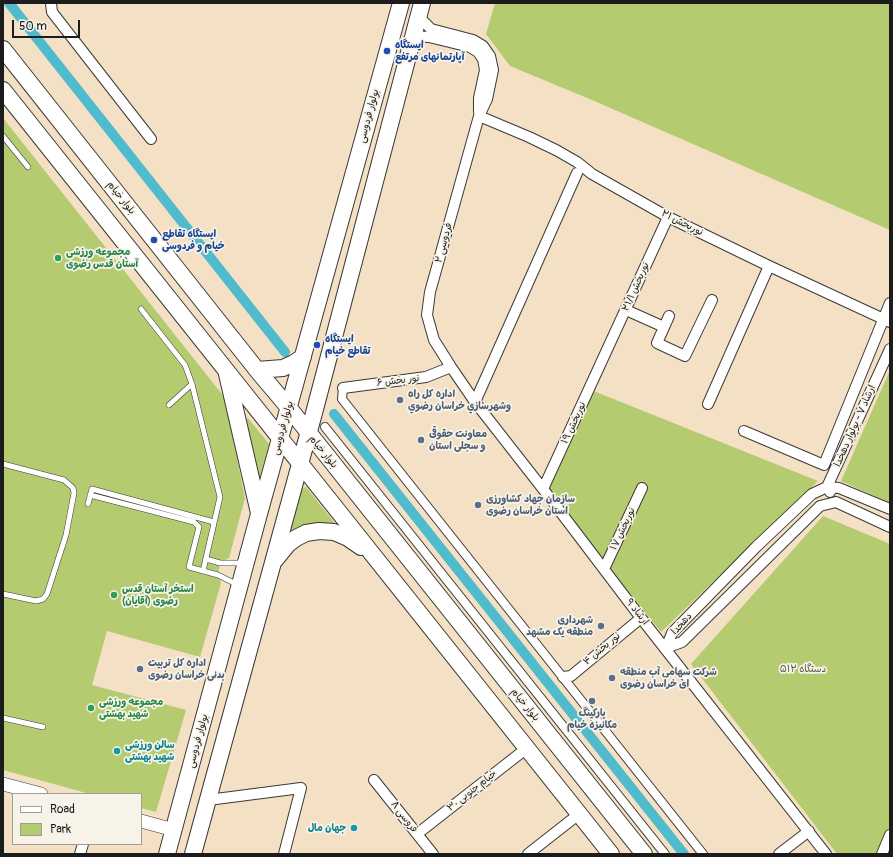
<!DOCTYPE html>
<html>
<head>
<meta charset="utf-8">
<style>
	body { margin:0 }
	#map { position:relative; width:893px; height:857px; overflow:hidden; background:#f3e0c5; font-family:Pangolin,sans-serif }
	canvas { display:block }
	.frame { position:absolute; inset:0; border:4px solid #1c1c1c; pointer-events:none }
	.legend { position:absolute; left:12px; top:793px; width:130px; height:52px; box-sizing:border-box; background:#f7f3e8; border:1px solid #9f9d96; margin:0; padding:5px 7px; list-style:none; font-size:12px; color:#1c1c1c }
	.legend li { display:flex; align-items:center; gap:8px; height:20px }
	.legend b { width:20px; border:1px solid #9f9d96 }
	.scale { position:absolute; left:12px; top:20px; width:68px; height:18px; box-sizing:border-box; border:2px solid #1c1c1c; border-top:0; padding-left:5px; font-size:12px; line-height:14px; white-space:nowrap; color:#1c1c1c; -webkit-text-stroke:3px #f7f3e8; paint-order:stroke }
</style>
</head>
<body>
<div id="map">
<canvas width="893" height="857"></canvas>
<div class="frame"></div>
<ul class="legend">
<li><b style="height:5px;background:#fff"></b>Road</li>
<li><b style="height:11px;background:#b4cb70"></b>Park</li>
</ul>
<div class="scale">50 m</div>
</div>
<script>
const c = document.querySelector('canvas').getContext('2d');
c.lineJoin = 'round';
function paint(path, color) { c.fillStyle = color; c.fill(path, 'evenodd'); }
const poly = rows => new Path2D(rows.map(r => 'M' + r).join(''));
function stroke(path, color, width, dash) { c.strokeStyle = color; c.lineWidth = width; c.lineCap = dash ? 'butt' : 'round'; c.setLineDash(dash || []); c.stroke(path); }
function drawText(font, color, halo, rows, align = 'center') {
  c.font = font + ' Pangolin,"Playpen Sans Arabic",sans-serif'; c.lineWidth = 3.5; c.setLineDash([]); c.textBaseline = 'middle'; c.strokeStyle = halo; c.fillStyle = color; for (const [text, x, y, turn = 0] of rows) {
    c.save(); c.translate(x, y); c.rotate((+turn || 0) * Math.PI / 180); c.textAlign = isNaN(turn) ? turn : align; if (halo) c.strokeText(text, 0, 0); c.fillText(text, 0, 0); c.restore();
  }
}
paint(poly([
	[495,3,890,3,890,230,592,100,510,66,486,34],
	[3,118,225,398,245,498,229,558,220,563,218,575,221,583,200,657,107,631,92,685,186,710,156,812,141,808,141,794,90,794,3,770],
	[890,370,890,503,841,481],
	[591,390,818,481,661,632,546,490],
	[248,418,269,444,260,476,258,477,244,421],
	[306,487,337,526,285,538,298,490],
	[823,516,890,544,890,854,837,854,691,664]
]), '#b4cb70');
stroke(poly([
	[9,3,285,352],
	[334,414,684,854]
]), '#50bbcc', 10);
const service = poly([
	[3,136,28,167],
	[141,309,185,365,192,384,220,497,203,571],
	[169,405,192,384],
	[3,464,64,480,73,488,74,493,66,535,47,594,43,599,36,601,3,594],
	[90,495,194,522,199,527,189,567,218,575,238,585],
	[88,504,92,489,214,522],
	[206,559,220,563,244,563],
	[3,718,43,727]
]);
const pedestrian = poly([
	[343,388,342,399,703,854],
	[325,427,665,854]
]);
const minor = poly([
	[51,3,52,12,151,139],
	[418,16,431,29,473,40,483,46,490,56,493,70,487,99,479,116,430,292,427,315,434,340,451,367,475,402,543,489,641,618,826,854],
	[413,36,429,37,470,47,478,52,483,59,485,70,479,98,479,112],
	[479,116,529,137,556,150,577,162,592,174,668,217,769,266,890,322],
	[626,310,664,327],
	[669,316,657,343,685,356,712,300],
	[343,388,426,377,451,367],
	[475,402,577,173],
	[708,404,769,266],
	[744,431,824,465,890,303],
	[543,489,668,217],
	[830,492,827,487,890,349],
	[604,569,642,488],
	[666,648,672,633,756,547,812,494,827,487,839,488,890,509],
	[666,648,682,642,820,506,836,502,890,527],
	[563,677,571,676,641,618],
	[374,780,433,854],
	[208,800,301,788,284,854],
	[417,834,527,748],
	[80,854,83,844],
	[528,854,579,814],
	[779,854,809,831],
	[882,854,890,835]
]);
const tertiary = poly([
	[3,784,41,794],
	[141,821,174,830]
]);
const primary = poly([
	[3,49,257,370,289,408,644,854],
	[3,90,611,854],
	[257,370,283,368,294,363,303,357],
	[227,374,259,513],
	[275,560,288,544,296,538,306,533,319,531,334,532,348,538,361,547],
	[167,854,259,514,401,3],
	[193,854,314,413,422,3]
]);
stroke(service, '#3c3935', 6);
stroke(pedestrian, '#3c3935', 10);
stroke(minor, '#3c3935', 12);
stroke(tertiary, '#3c3935', 14);
stroke(primary, '#3c3935', 18);
stroke(service, '#fff', 5);
stroke(pedestrian, '#fff', 8);
stroke(minor, '#fff', 10);
stroke(tertiary, '#fff', 13);
stroke(primary, '#fff', 16);
for (const [x, y, r, color] of [
	[387,51,4,"#1a4fb4"],
	[154,240,4,"#1a4fb4"],
	[58,258,4,"#2e9e5b"],
	[317,345,4,"#1a4fb4"],
	[400,400,4,"#5c6f8a"],
	[421,440,4,"#5c6f8a"],
	[478,505,4,"#5c6f8a"],
	[114,595,4,"#2e9e5b"],
	[601,626,4,"#5c6f8a"],
	[140,669,4,"#5c6f8a"],
	[612,678,4,"#5c6f8a"],
	[592,701,4,"#5c6f8a"],
	[91,708,4,"#2e9e5b"],
	[117,751,4,"#0f9aa8"],
	[354,828,4,"#0f9aa8"]
]) { const dot = new Path2D(); dot.arc(x, y, r, 0, 2 * Math.PI); c.fillStyle = color; c.fill(dot); stroke(dot, '#f7f3e8', 1.5); }
drawText('bold 10px', '#164399', '#f7f3e8', [
	["ایستگاه",395,45],
	["آپارتمانهای مرتفع",395,57],
	["ایستگاه تقاطع",162,234],
	["خیام و فردوسی",162,246],
	["ایستگاه",325,339],
	["تقاطع خیام",325,351]
], 'left');
drawText('10px', '#1c1c1c', '#f7f3e8', [
	["بولوار فردوسی",369,116,-75],
	["بلوار خیام",121,198,52],
	["نوربخش ۲۱",682,223,27],
	["فردوسی ۲",444,243,-75],
	["نوربخش ۲۱/۱",636,287,-66],
	["نور بخش ۶",398,381,-7],
	["نوربخش ۱۹",574,423,-65],
	["ارشاد ۷ - بولوار دهخدا",855,426,-66],
	["بولوار فردوسی",283,428,-74],
	["بلوار خیام",323,452,51],
	["نوربخش ۱۷",623,529,-65],
	["ارشاد ۹",637,612,52],
	["دهخدا",682,624,-48],
	["نور بخش ۴",602,649,-40],
	["بلوار خیام",525,705,51],
	["بولوار فردوسی",198,741,-75],
	["خیام جنوبی ۳۰",472,791,-38],
	["فروسی ۸",404,817,52]
]);
drawText('bold 10px', '#27864d', '#f7f3e8', [
	["مجموعه ورزشی",66,252],
	["آستان قدس رضوی",66,264],
	["استخر آستان قدس",122,589],
	["رضوی (آقایان)",122,601],
	["مجموعه ورزشی",99,702],
	["شهید بهشتی",99,714]
], 'left');
drawText('bold 10px', '#4e5e75', '#f7f3e8', [
	["اداره كل راه",408,394],
	["وشهرسازي خراسان رضوي",408,406],
	["معاونت حقوقی",429,434],
	["و سجلی استان",429,446],
	["سازمان جهاد کشاورزی",486,499],
	["استان خراسان رضوی",486,511],
	["شهرداری",593,620,"right"],
	["منطقه یک مشهد",593,632,"right"],
	["اداره کل تربیت",148,663],
	["بدنی خراسان رضوی",148,675],
	["شرکت سهامی آب منطقه",620,672],
	["ای خراسان رضوی",620,684],
	["پارکینگ",592,713,"center"],
	["مکانیزه خیام",592,725,"center"]
], 'left');
drawText('10px', '#515939', '#f7f3e8', [
	["۵۱۲ دستگاه",803,669]
]);
drawText('bold 10px', '#0d838f', '#f7f3e8', [
	["سالن ورزشی",125,745],
	["شهید بهشتی",125,757],
	["جهان مال",346,828,"right"]
], 'left');
</script>
</body>
</html>
